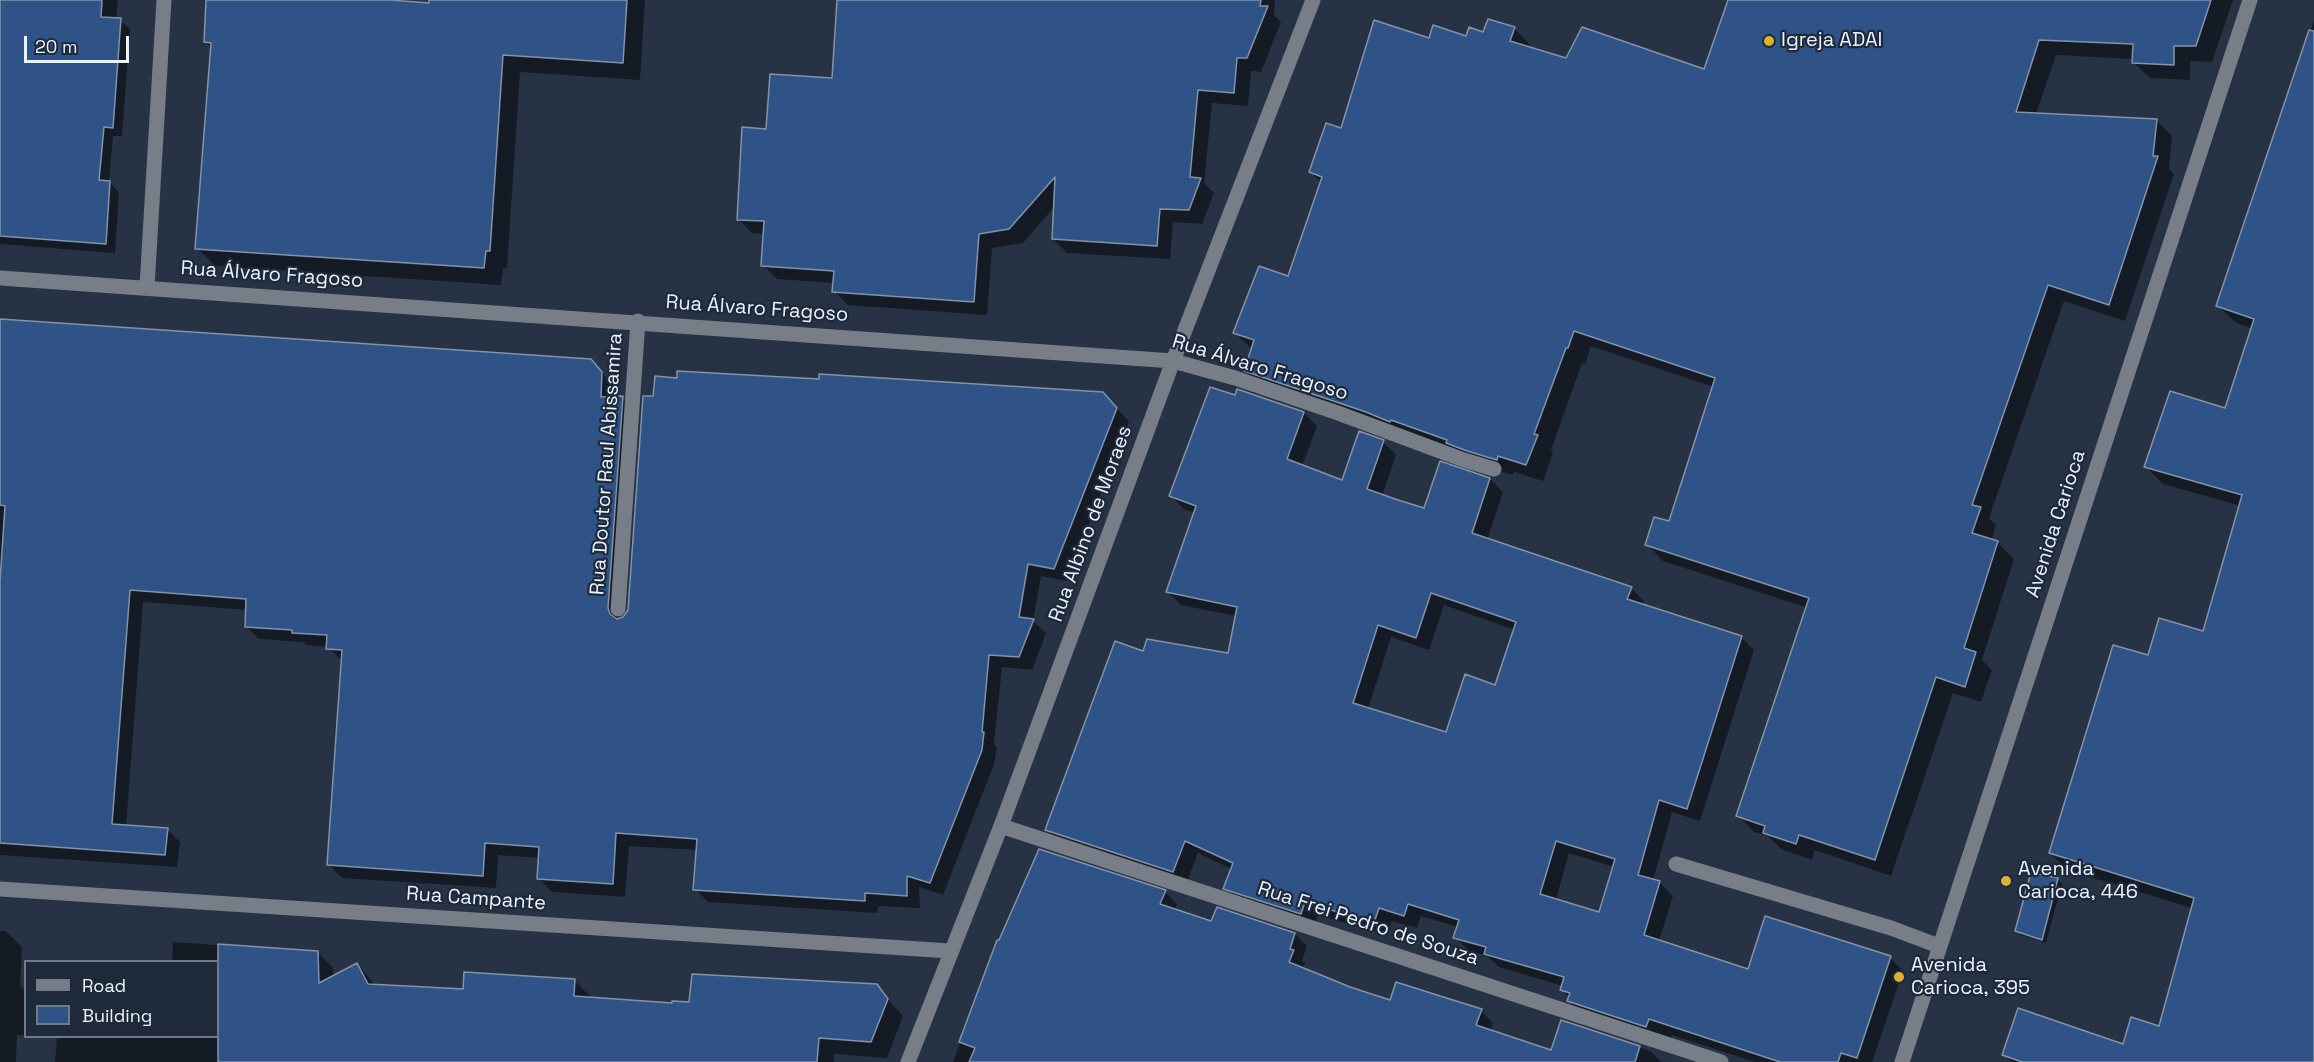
<!DOCTYPE html>
<html>
<head>
<meta charset="utf-8">
<style>
	body { margin:0 }
	#map { position:relative; width:2314px; height:1062px; overflow:hidden; background:#273345; font-family:"Space Grotesk",sans-serif }
	canvas { display:block }
	.legend { position:absolute; left:24px; top:960px; width:195px; height:78px; box-sizing:border-box; background:#1e293a; border:2px solid #707a89; margin:0; padding:8px 10px; list-style:none; font-size:18px; color:#ebf3ff }
	.legend li { display:flex; align-items:center; gap:12px; height:30px }
	.legend b { width:30px; border:2px solid #707a89 }
	.scale { position:absolute; left:24px; top:36px; width:105px; height:27px; box-sizing:border-box; border:3px solid #ebf3ff; border-top:0; padding-left:8px; font-size:18px; line-height:21px; white-space:nowrap; color:#ebf3ff; -webkit-text-stroke:4px #1e293a; paint-order:stroke }
</style>
</head>
<body>
<div id="map">
<canvas width="2314" height="1062"></canvas>
<ul class="legend">
<li><b style="height:8px;background:#787e87"></b>Road</li>
<li><b style="height:16px;background:#2f5287"></b>Building</li>
</ul>
<div class="scale">20 m</div>
</div>
<script>
const c = document.querySelector('canvas').getContext('2d');
c.lineJoin = 'round';
function paint(path, color) { c.fillStyle = color; c.fill(path, 'evenodd'); }
const poly = rows => new Path2D(rows.map(r => 'M' + r).join(''));
function stroke(path, color, width, dash) { c.strokeStyle = color; c.lineWidth = width; c.lineCap = dash ? 'butt' : 'round'; c.setLineDash(dash || []); c.stroke(path); }
function drawText(font, color, halo, rows, align = 'center') {
  c.font = font + ' "Space Grotesk",sans-serif'; c.lineWidth = 4.5; c.setLineDash([]); c.textBaseline = 'middle'; c.strokeStyle = halo; c.fillStyle = color; for (const [text, x, y, turn = 0] of rows) {
    c.save(); c.translate(x, y); c.rotate((+turn || 0) * Math.PI / 180); c.textAlign = isNaN(turn) ? turn : align; if (halo) c.strokeText(text, 0, 0); c.fillText(text, 0, 0); c.restore();
  }
}
paint(poly([
	[0,0,118,0,116,19,120,20,130,29,122,136,113,136,109,182,119,192,115,253,0,244],
	[208,0,379,0,430,5,431,0,645,0,640,80,520,72,507,268,503,268,501,285,215,266,197,248,212,48,205,42],
	[838,0,1275,0,1274,15,1281,22,1261,72,1251,71,1248,106,1212,103,1204,183,1214,193,1202,224,1173,222,1170,259,1067,253,1053,239,1055,206,1023,243,992,248,987,315,848,305,834,291,834,283,777,279,763,265,765,234,752,233,738,219,768,131,833,80],
	[1729,0,2233,0,2212,62,2190,61,2190,80,2150,78,2133,62,2134,59,2056,55,2036,114,2156,120,2172,136,2169,169,2174,174,2125,321,2064,301,1989,518,1996,525,1991,541,1998,543,2014,559,1982,660,1992,670,1981,702,1953,693,1891,876,1815,850,1812,860,1781,849,1768,836,1754,832,1738,815,1808,608,1663,561,1647,545,1670,523,1714,387,1591,346,1585,364,1582,363,1551,450,1553,453,1543,481,1514,472,1513,475,1485,467,1262,387,1245,370,1253,350,1235,333,1289,278,1322,183,1310,172,1342,130,1430,40,1467,38,1514,28,1530,45,1529,49,1567,60,1705,71],
	[2314,21,2314,1062,2011,1062,2004,1055,2124,1046,2160,1028,2192,908,2067,870,2050,853,2149,656,2204,633,2241,506,2163,484,2146,467,2226,410,2253,329,2235,322,2217,305],
	[0,321,590,360,615,387,614,398,622,398,635,411,621,619,1116,407,1129,422,1067,581,1041,576,1033,621,1046,633,1032,670,1002,667,994,744,997,747,994,764,943,895,919,887,920,908,878,906,877,913,708,902,695,889,698,850,629,846,625,897,552,892,539,879,540,858,498,855,496,888,342,878,329,865,342,661,328,647,306,645,303,642,259,639,246,626,247,610,143,602,126,827,167,829,180,842,177,867,0,855],
	[1238,391,1304,413,1317,426,1302,466,1343,482,1383,442,1396,455,1382,496,1425,510,1441,463,1490,479,1503,492,1487,540,1631,588,1644,601,1642,605,1741,637,1754,650,1700,821,1672,812,1653,881,1660,883,1673,896,1659,941,1749,970,1890,958,1903,971,1872,1062,1755,1062,1672,1035,1670,1043,1582,1014,1569,1001,1570,998,1562,990,1563,986,1499,967,1487,956,1468,950,1455,937,1458,927,1421,916,1417,928,1392,921,1387,935,1318,915,1314,926,1238,901,1225,888,1232,869,1198,853,1186,884,1060,843,1047,830,1144,652,1229,655,1236,616,1181,605,1168,592,1195,513,1184,509,1171,496],
	[1444,605,1515,630,1496,687,1447,734,1368,709,1391,637,1429,650],
	[1569,853,1614,867,1600,914,1556,899],
	[2057,880,2062,884,2046,943,2021,935,2017,931],
	[1165,892,1177,904,1174,910,1212,923,1295,934,1307,946,1302,961,1305,963,1303,969,1350,988,1391,1002,1481,1011,1493,1023,1490,1031,1552,1052,1562,1022,1650,1051,1662,1062,953,1062,998,942],
	[0,931,6,931,22,947,20,986,26,991,26,1035,17,1035,16,1062,0,1062],
	[173,942,317,952,333,968,334,977,357,964,376,986,465,991,574,980,590,996,590,999,674,1005,876,986,903,1016,887,1058,834,1054,834,1062,55,1062,57,1036,218,1036,218,962,172,962]
]), '#0007');
const building = poly([
	[0,0,102,0,101,17,121,18,113,128,104,127,99,180,110,181,106,244,0,236,0,0],
	[206,0,390,0,429,3,429,0,627,0,623,63,503,55,490,251,486,251,484,268,195,249,211,43,204,42,206,0],
	[837,0,1261,0,1260,6,1268,6,1247,58,1237,58,1234,93,1198,90,1190,177,1201,178,1189,210,1160,209,1157,246,1052,239,1055,177,1009,229,979,234,974,302,832,292,834,271,761,266,764,221,737,220,742,127,766,129,770,74,832,78,837,0],
	[1728,0,2211,0,2196,46,2174,46,2174,65,2132,63,2133,44,2039,40,2016,112,2157,119,2153,156,2158,156,2109,305,2048,285,1972,505,1981,507,1972,533,1998,541,1964,648,1976,652,1965,687,1936,677,1875,860,1799,835,1796,844,1763,833,1765,826,1736,816,1809,598,1645,545,1654,517,1669,521,1715,378,1574,331,1568,348,1566,348,1534,434,1538,435,1526,465,1498,456,1497,460,1467,451,1446,443,1447,440,1391,420,1390,422,1366,412,1244,371,1254,340,1233,333,1259,266,1288,276,1322,177,1309,172,1326,123,1341,128,1374,20,1429,38,1433,25,1466,36,1469,27,1483,32,1488,19,1515,27,1510,41,1566,58,1582,27,1704,69,1728,0],
	[2309,30,2314,31,2314,1062,2022,1062,2002,1055,2018,1008,2123,1044,2131,1017,2159,1026,2194,898,2049,853,2113,645,2148,655,2159,618,2203,631,2242,495,2144,467,2170,391,2225,408,2254,319,2216,306,2309,30],
	[0,319,591,359,602,372,601,397,623,396,608,608,610,614,617,619,623,617,628,610,643,396,653,396,655,376,677,378,677,371,819,379,819,374,1103,392,1117,408,1054,569,1028,564,1019,617,1034,619,1019,657,989,655,982,732,984,732,982,750,930,883,907,876,907,896,865,893,865,901,693,890,697,839,616,833,613,884,537,879,539,847,485,843,483,876,327,865,342,650,326,649,327,635,292,633,292,630,245,627,246,599,130,590,112,824,168,828,165,855,0,843,0,581,5,506,0,505,0,319],
	[1210,387,1235,395,1237,389,1304,412,1287,459,1342,480,1359,431,1384,440,1367,489,1395,499,1424,508,1440,461,1490,478,1472,533,1632,587,1627,599,1742,636,1687,809,1659,800,1638,875,1660,881,1644,935,1748,969,1765,916,1891,956,1857,1058,1841,1053,1838,1062,1780,1062,1649,1019,1646,1027,1567,1001,1570,993,1560,990,1564,977,1484,954,1486,947,1453,938,1459,920,1408,904,1404,916,1379,908,1374,923,1305,902,1301,914,1223,889,1233,863,1185,841,1173,872,1045,830,1115,641,1143,651,1147,639,1228,653,1237,607,1166,592,1196,506,1169,496,1210,387],
	[1431,593,1516,622,1495,685,1465,674,1446,732,1353,703,1378,625,1416,638,1431,593],
	[1556,841,1615,859,1599,912,1540,894,1556,841],
	[1039,849,1166,890,1160,904,1211,921,1217,907,1295,933,1290,949,1294,950,1289,962,1350,987,1390,1000,1396,982,1456,1001,1482,1009,1476,1025,1551,1050,1561,1020,1640,1046,1635,1062,969,1062,975,1048,959,1042,997,940,999,940,1039,849],
	[2031,872,2058,878,2042,940,2015,931,2031,872],
	[218,944,318,951,319,983,357,963,368,984,463,989,464,972,575,979,574,996,672,1003,672,1001,689,1002,692,974,877,984,888,999,871,1042,819,1038,817,1062,218,1062,218,944]
]);
paint(building, '#2f5287');
stroke(building, '#8493a8', 1.5);
stroke(poly([
	[0,278,1173,361,1235,378,1338,413,1464,460,1494,469],
	[147,287,164,0],
	[618,609,638,321],
	[1001,826,1721,1062],
	[1676,864,1891,928,1939,946],
	[0,889,950,951],
	[908,1062,1001,826,1173,361,1313,0],
	[1902,1062,2250,0]
]), '#787e87', 15);
for (const [x, y, r, color] of [
	[1769,41,6,"#dcb233"],
	[2006,881,6,"#dcb233"],
	[1899,977,6,"#dcb233"]
]) { const dot = new Path2D(); dot.arc(x, y, r, 0, 2 * Math.PI); c.fillStyle = color; c.fill(dot); stroke(dot, '#1e293a', 2); }
drawText('20px', '#ebf3ff', '#1e293a', [
	["Igreja ADAI",1781,41],
	["Avenida",2018,870],
	["Carioca, 446",2018,893],
	["Avenida",1911,966],
	["Carioca, 395",1911,989]
], 'left');
drawText('20px', '#ebf3ff', '#1e293a', [
	["Rua Álvaro Fragoso",272,275,4],
	["Rua Álvaro Fragoso",757,309,4],
	["Rua Álvaro Fragoso",1260,368,17],
	["Rua Doutor Raul Abissamira",607,464,-86],
	["Rua Albino de Moraes",1091,524,-70],
	["Avenida Carioca",2056,524,-72],
	["Rua Campante",476,899,4],
	["Rua Frei Pedro de Souza",1368,924,18]
]);
</script>
</body>
</html>
